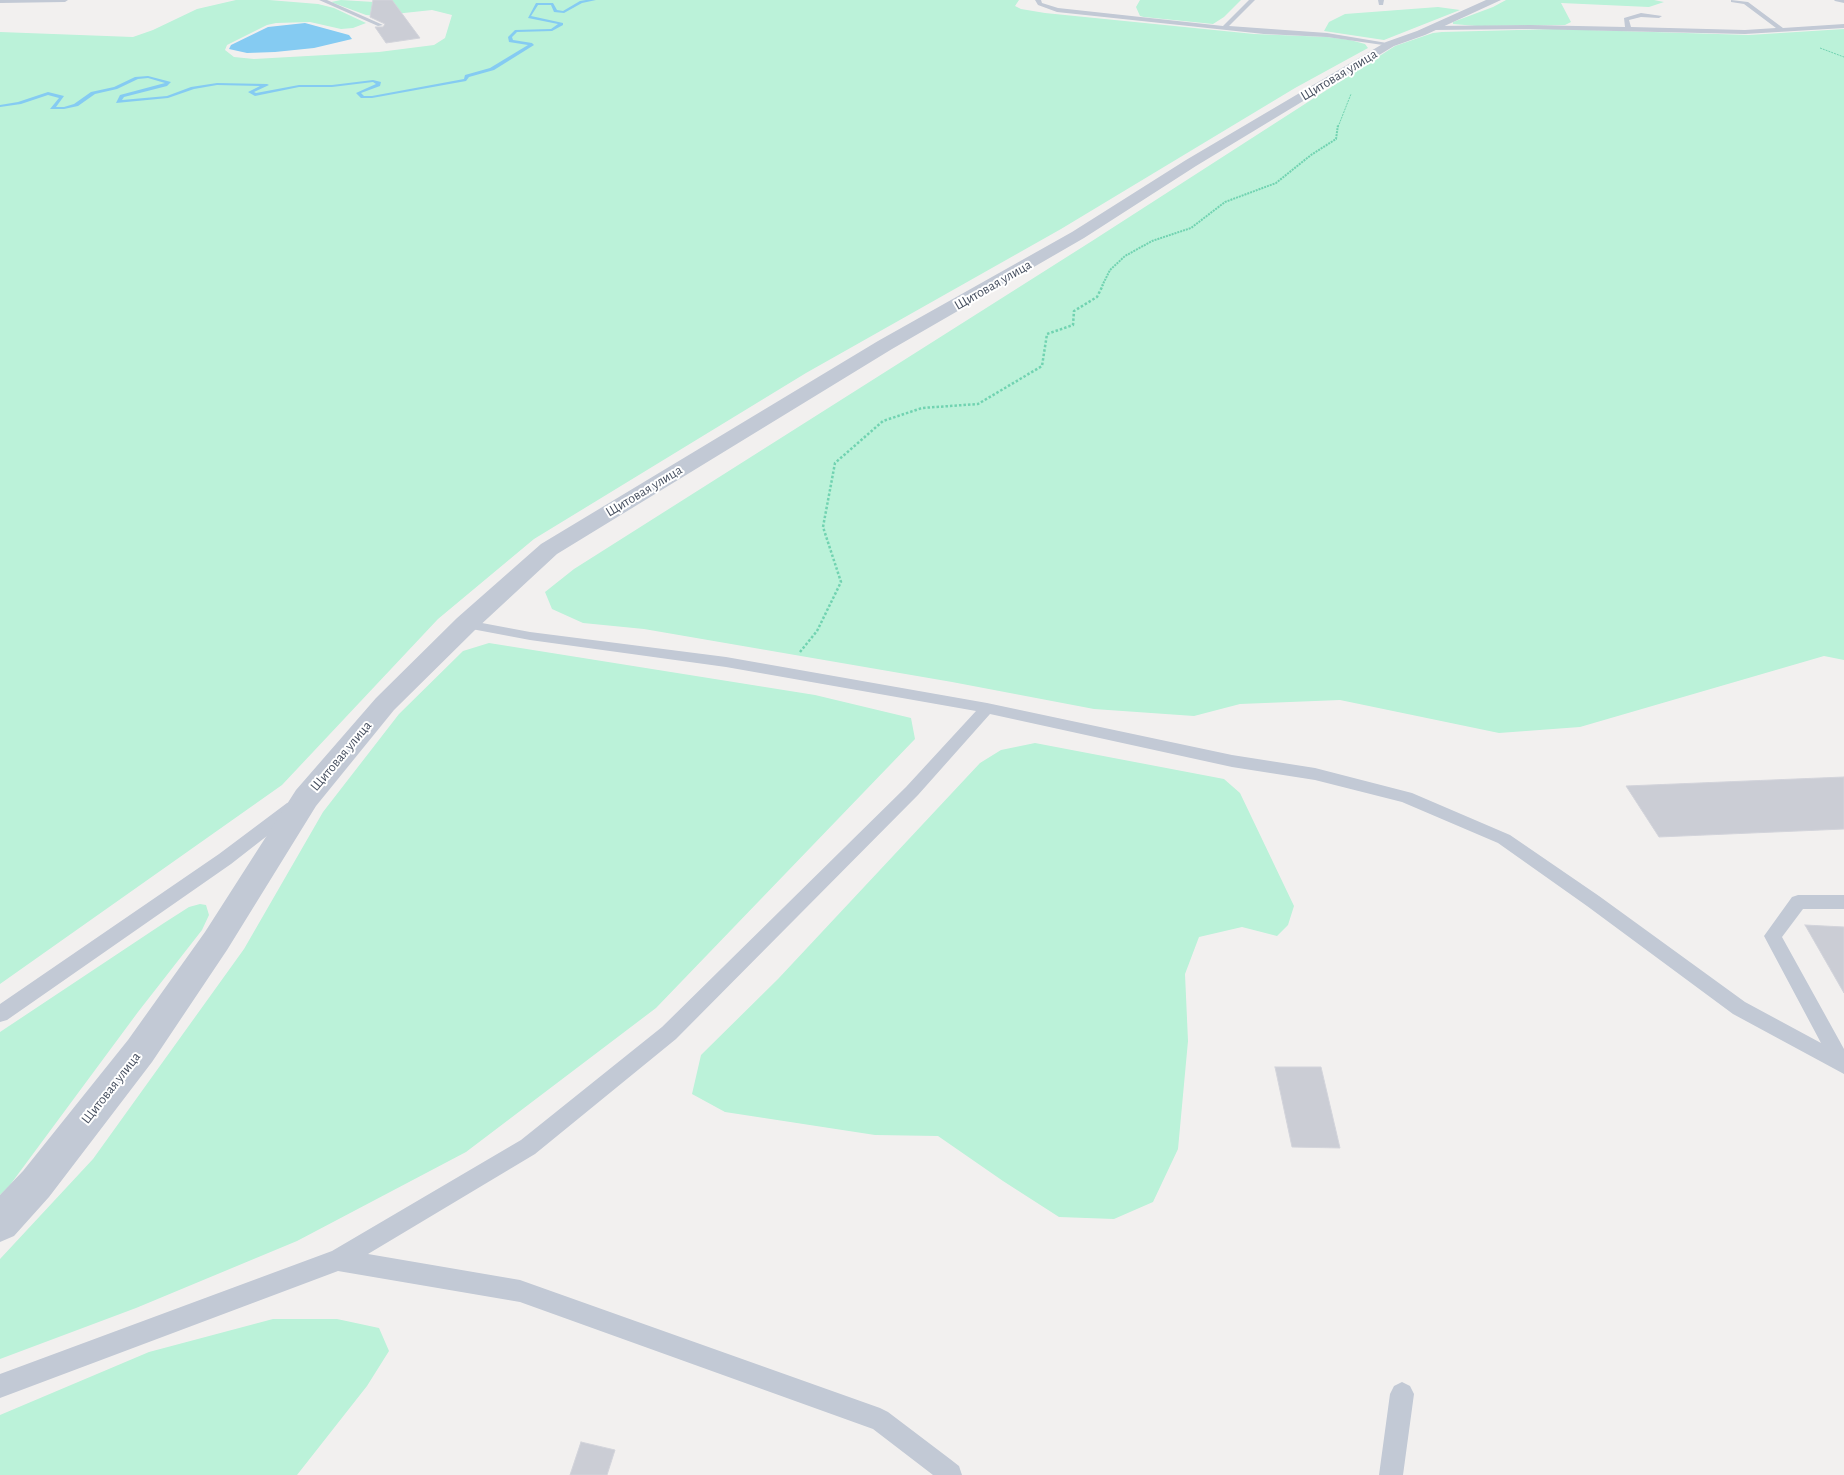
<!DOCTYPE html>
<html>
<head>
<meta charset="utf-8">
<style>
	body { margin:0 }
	canvas { display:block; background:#f2f0ef }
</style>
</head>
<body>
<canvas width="1844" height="1475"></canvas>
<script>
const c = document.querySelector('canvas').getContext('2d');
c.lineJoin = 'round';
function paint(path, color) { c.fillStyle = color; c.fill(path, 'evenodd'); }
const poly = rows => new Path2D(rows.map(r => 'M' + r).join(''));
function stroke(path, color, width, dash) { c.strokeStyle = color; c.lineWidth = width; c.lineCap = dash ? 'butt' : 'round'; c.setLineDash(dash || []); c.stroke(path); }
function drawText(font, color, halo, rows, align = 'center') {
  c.font = font + ' "Alegreya Sans",sans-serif'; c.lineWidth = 4; c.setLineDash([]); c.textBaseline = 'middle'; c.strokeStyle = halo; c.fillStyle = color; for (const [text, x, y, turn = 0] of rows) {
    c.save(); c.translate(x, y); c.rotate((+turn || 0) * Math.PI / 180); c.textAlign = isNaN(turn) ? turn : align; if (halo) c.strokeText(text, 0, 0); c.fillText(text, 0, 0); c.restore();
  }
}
paint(poly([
	[236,0,269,0,318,4,334,8,366,23,353,28,341,29,310,22,276,23,267,25,227,45,225,50,234,57,254,59,379,52,434,45,445,38,452,15,432,10,376,16,366,15,331,2,341,0,374,2,390,0,1019,0,1015,6,1021,9,1045,13,1254,34,1327,37,1350,40,1365,44,1368,48,1295,88,1061,229,806,373,534,539,438,619,282,785,0,984,0,32,133,37,153,30,197,9],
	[1140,0,1241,0,1224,17,1213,24,1144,17,1140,16,1136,7],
	[1506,0,1654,0,1664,2,1649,7,1561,3,1571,22,1565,25,1477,26,1453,24,1453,22,1493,7],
	[1438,7,1460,10,1384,40,1324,31,1329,22,1345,14],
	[1556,29,1749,35,1844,29,1844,660,1824,656,1580,727,1499,733,1340,700,1240,704,1194,716,1094,709,952,682,644,629,583,623,552,609,545,592,574,569,1092,241,1395,46,1433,33,1442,32],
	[489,643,815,695,911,718,915,739,656,1008,466,1152,297,1241,136,1308,0,1359,0,1259,93,1159,244,949,323,812,399,714,463,651],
	[1035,743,1224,779,1240,793,1294,906,1288,925,1277,936,1242,927,1199,937,1185,974,1188,1041,1178,1149,1153,1202,1114,1219,1059,1217,1003,1181,938,1136,875,1135,725,1112,692,1094,701,1055,778,979,980,763,1001,750],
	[200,904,206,905,209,915,202,930,138,1012,10,1185,0,1195,0,1032,164,923,189,907],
	[273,1319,337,1319,379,1328,389,1351,367,1386,297,1475,0,1475,0,1415,149,1352]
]), '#bbf2d9');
paint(poly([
	[305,23,349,35,352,39,314,48,275,52,247,53,229,49,231,45,268,27]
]), '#85cbf2');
paint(poly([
	[586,0,596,0,582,3,564,13,554,12,551,5,538,5,531,16,563,23,563,25,552,31,517,32,512,37,513,40,532,43,534,45,494,70,469,77,466,81,372,98,361,98,356,93,376,84,373,82,332,87,299,87,255,96,248,92,260,86,217,85,194,89,168,98,116,103,120,95,165,83,148,78,138,79,117,89,95,94,78,106,64,109,50,109,59,98,48,95,21,104,0,107,0,105,18,102,48,92,64,96,56,107,64,107,74,104,91,92,114,87,135,77,148,76,171,82,167,86,124,97,122,100,167,96,191,87,217,83,267,84,269,85,254,92,256,93,299,85,332,85,373,80,381,82,380,86,361,93,364,96,372,96,464,79,465,75,490,68,528,45,509,42,508,37,515,30,551,29,558,24,528,18,536,3,553,3,557,10,563,11,580,1,586,0]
]), '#85cbf2');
const building = poly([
	[373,0,392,0,420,38,386,43,375,27,383,27,385,24,370,17,373,0],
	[1844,777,1844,829,1659,837,1626,786,1844,777],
	[1805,925,1844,927,1844,993,1805,925],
	[1275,1067,1321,1067,1340,1148,1292,1147,1275,1067],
	[581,1442,615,1450,607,1475,570,1475,581,1442]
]);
paint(building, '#cbcdd5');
stroke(building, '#d3d4db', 1);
stroke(poly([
	[1820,48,1844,57],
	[1338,127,1351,94]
]), '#71d3b1', 1, [2, 1]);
stroke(poly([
	[1102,286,1110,270,1125,256,1152,241,1191,228,1225,202,1276,183,1311,155,1336,139,1338,125]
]), '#71d3b1', 2, [2, 1]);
stroke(poly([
	[800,652,817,631,841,582,823,527,835,463,883,421,922,408,978,404,1042,366,1047,334,1073,325,1074,311,1097,297,1103,285]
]), '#71d3b1', 2.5, [2.5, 2]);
paint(poly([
	[0,0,68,0,65,2,0,3,0,0],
	[319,0,327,0,383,25,378,26,319,0],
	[1035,0,1041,0,1042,3,1058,8,1223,26,1249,0,1255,0,1229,26,1327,33,1393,44,1390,46,1327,37,1264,34,1057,12,1038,5,1035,0],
	[1378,0,1384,0,1383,5,1379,5,1378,0],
	[1731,0,1748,2,1783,28,1844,24,1844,28,1745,34,1530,29,1432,30,1429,28,1432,26,1530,25,1625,27,1624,18,1641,13,1662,16,1659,18,1641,17,1629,20,1631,27,1745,30,1776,28,1744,4,1731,2,1731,0],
	[1834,0,1844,0,1844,3,1835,1,1834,0],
	[466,620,530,632,726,657,987,703,1232,755,1315,768,1412,793,1510,835,1599,896,1745,1002,1821,1043,1764,936,1792,897,1798,895,1844,895,1844,909,1803,909,1782,937,1844,1049,1844,1074,1733,1014,1587,906,1498,843,1402,802,1315,780,1232,767,990,714,918,795,676,1039,535,1154,368,1254,520,1280,880,1408,888,1412,950,1459,959,1466,962,1475,933,1475,873,1429,520,1302,338,1271,0,1398,0,1374,332,1251,521,1140,662,1027,906,787,976,711,726,667,530,640,461,627,459,624,461,621,466,620],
	[293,801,299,803,301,807,299,811,231,864,7,1020,0,1022,0,1004,219,854,287,803,293,801],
	[1402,1382,1410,1386,1414,1394,1403,1475,1379,1475,1390,1394,1394,1386,1402,1382]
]), '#c2c9d5');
paint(poly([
	[1486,0,1501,0,1425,35,1394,46,1196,166,1084,238,892,349,557,554,475,630,394,710,316,806,227,950,152,1062,49,1197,14,1236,0,1242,0,1195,23,1171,128,1040,205,932,296,790,376,698,457,618,541,544,878,341,1072,232,1186,160,1386,42,1417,31,1486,0]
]), '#c2c9d5');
drawText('14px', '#464f5f', '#fff', [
	["Щитовая улица",1339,75,-31],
	["Щитовая улица",993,285,-30],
	["Щитовая улица",644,491,-31],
	["Щитовая улица",341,756,-50],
	["Щитовая улица",111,1088,-52]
]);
</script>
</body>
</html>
